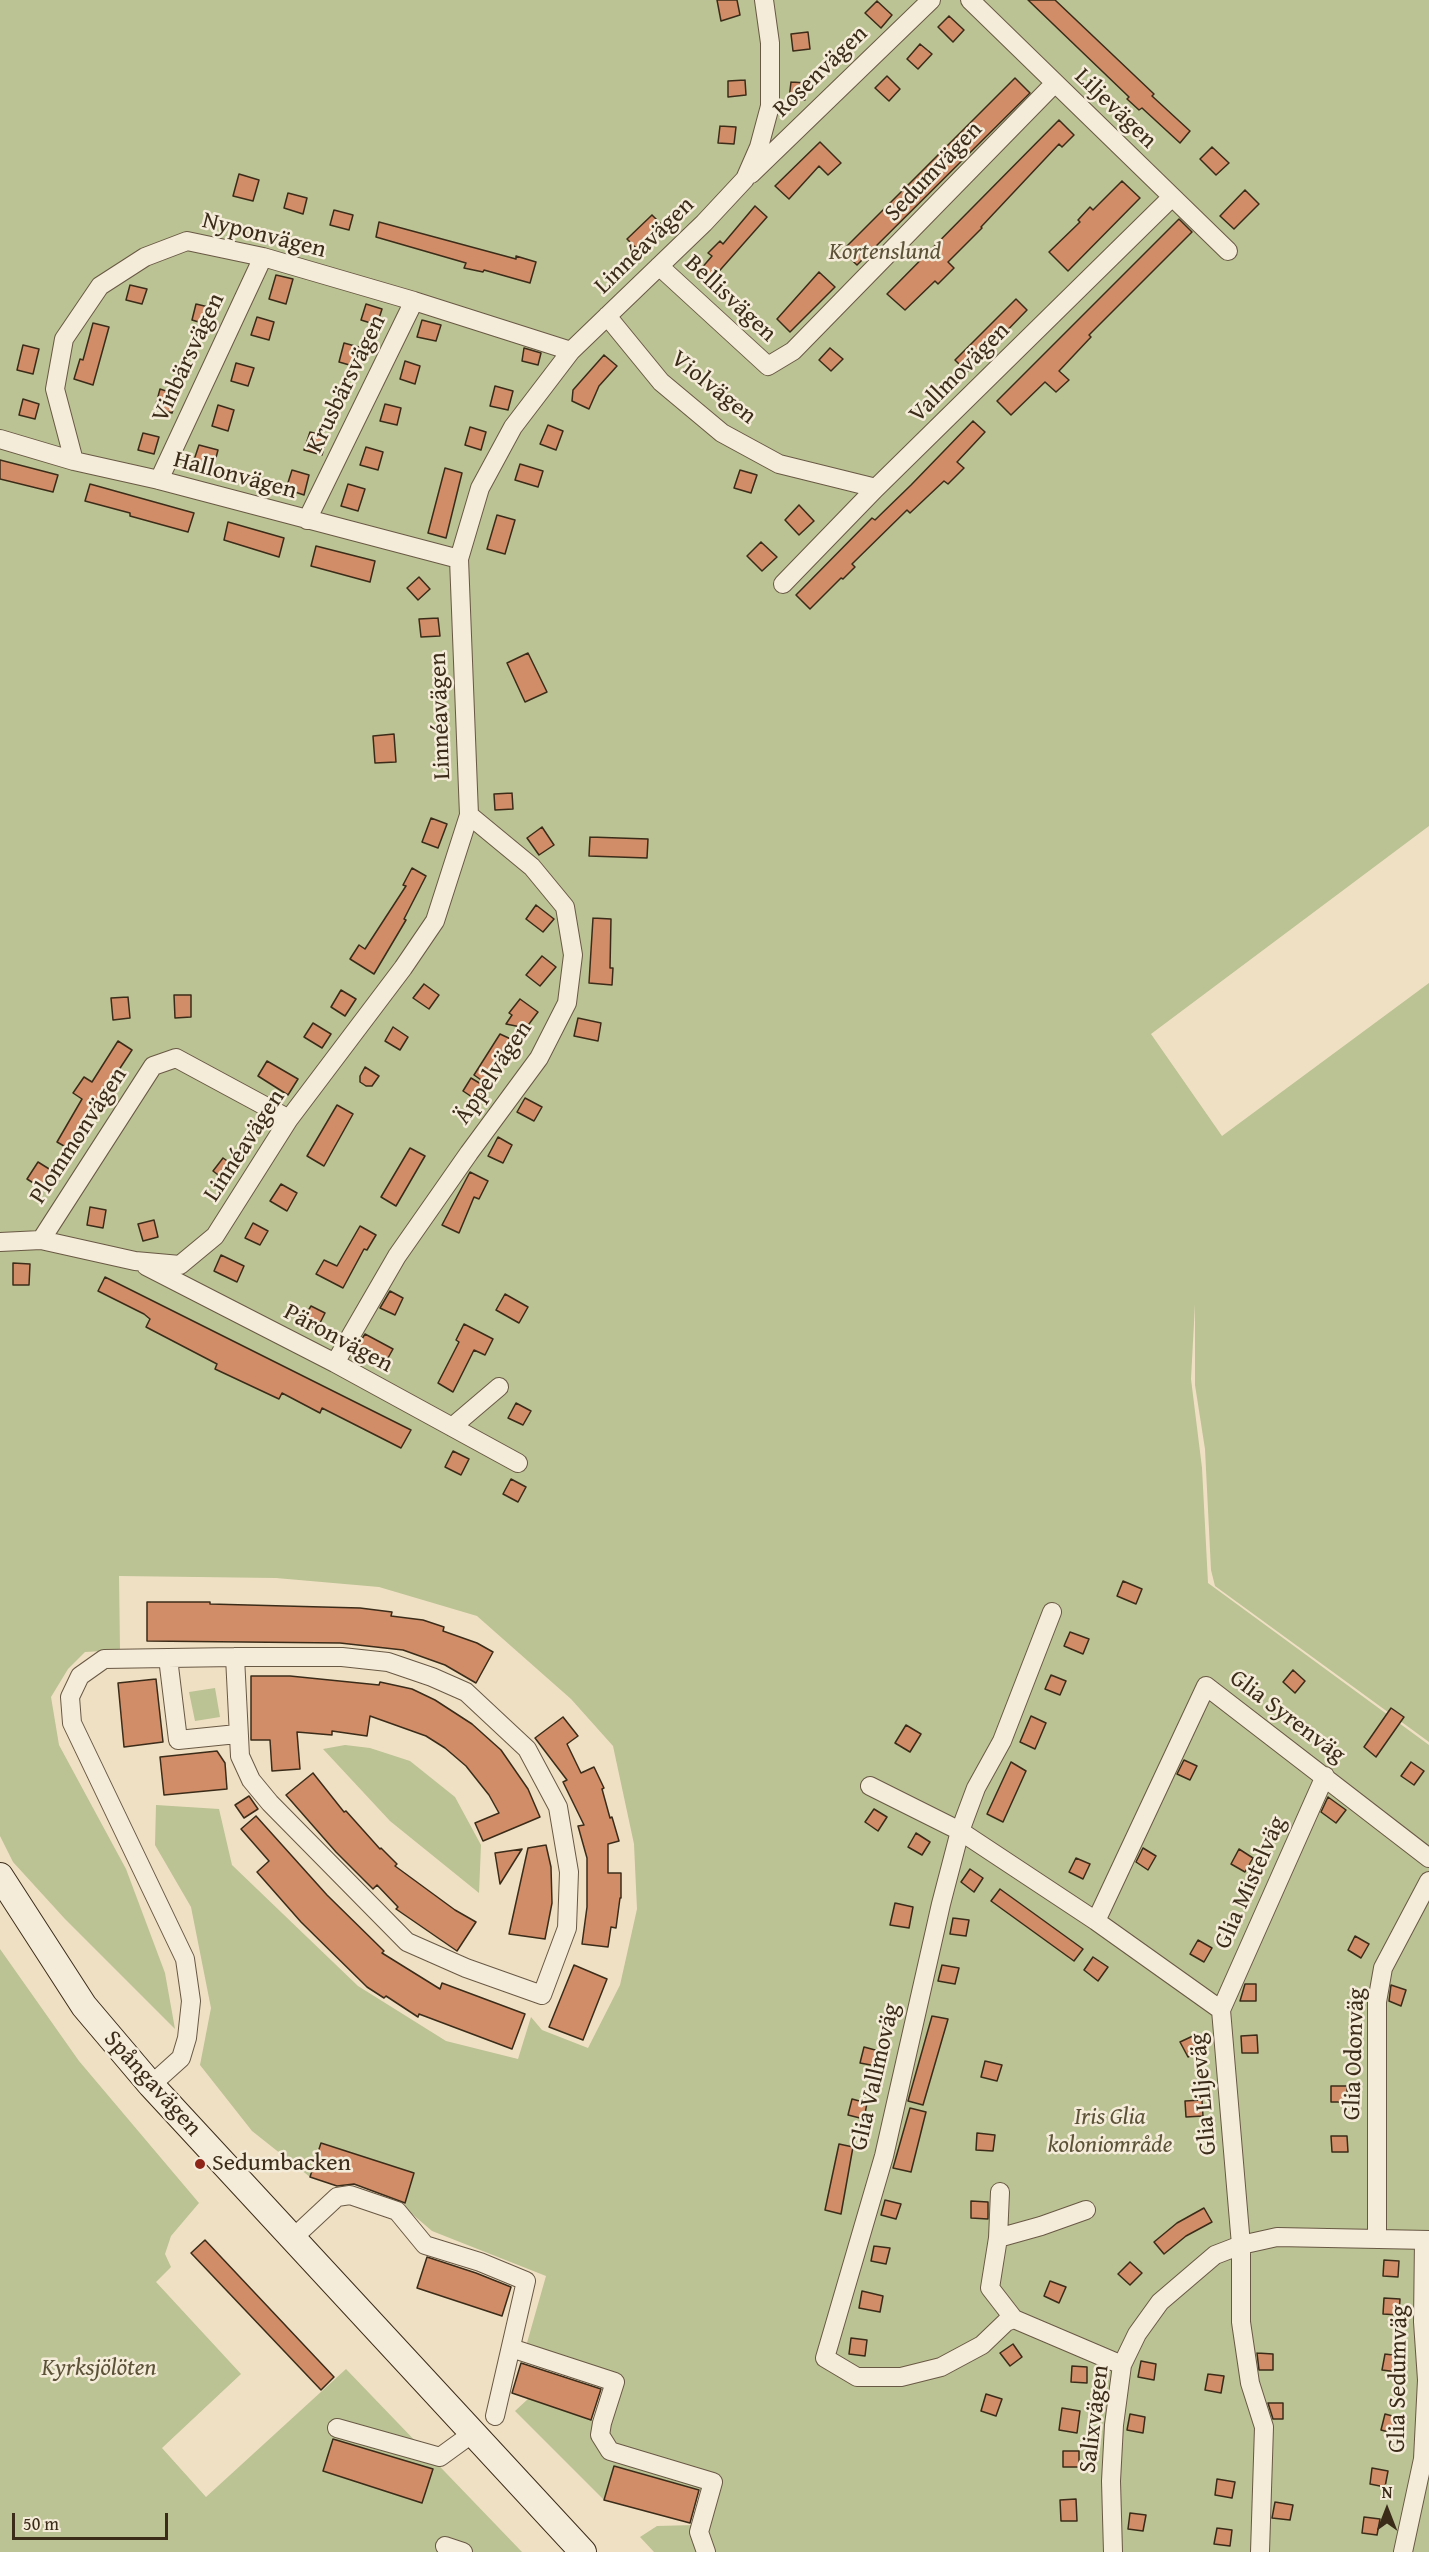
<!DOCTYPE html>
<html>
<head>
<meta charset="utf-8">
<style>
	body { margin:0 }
	#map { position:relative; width:1429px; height:2552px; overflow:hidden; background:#efe0c4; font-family:"Gentium Book Plus",serif }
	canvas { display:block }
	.north { position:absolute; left:1357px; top:2480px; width:60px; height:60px; -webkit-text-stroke:4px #f5ebd9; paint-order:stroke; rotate:0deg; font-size:16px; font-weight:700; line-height:24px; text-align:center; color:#3b2c19 }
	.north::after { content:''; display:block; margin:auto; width:21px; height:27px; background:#3b2c19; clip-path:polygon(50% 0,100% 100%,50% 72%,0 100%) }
	.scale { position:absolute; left:12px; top:2513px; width:156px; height:27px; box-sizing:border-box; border:3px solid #3b2c19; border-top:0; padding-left:8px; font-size:18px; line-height:21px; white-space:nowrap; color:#3b2c19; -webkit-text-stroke:4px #f5ebd9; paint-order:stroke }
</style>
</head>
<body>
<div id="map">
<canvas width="1429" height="2552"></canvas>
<div class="north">N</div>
<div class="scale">50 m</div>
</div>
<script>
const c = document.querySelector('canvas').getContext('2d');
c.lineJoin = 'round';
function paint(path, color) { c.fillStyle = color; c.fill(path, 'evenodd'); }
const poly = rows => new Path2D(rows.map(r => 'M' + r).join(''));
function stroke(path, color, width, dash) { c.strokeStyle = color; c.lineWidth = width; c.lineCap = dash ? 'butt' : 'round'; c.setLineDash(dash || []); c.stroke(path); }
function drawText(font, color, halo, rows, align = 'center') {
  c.font = font + ' "Gentium Book Plus",serif'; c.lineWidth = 5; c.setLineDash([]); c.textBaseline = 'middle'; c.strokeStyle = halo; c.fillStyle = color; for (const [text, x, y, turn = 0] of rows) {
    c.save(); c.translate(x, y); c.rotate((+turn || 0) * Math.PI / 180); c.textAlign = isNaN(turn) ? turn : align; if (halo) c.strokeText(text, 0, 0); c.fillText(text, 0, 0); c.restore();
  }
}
paint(poly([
	[0,0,1429,0,1429,826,1151,1034,1222,1136,1429,983,1429,1742,1215,1586,1211,1570,1205,1449,1195,1385,1195,1304,1191,1379,1202,1468,1208,1583,1429,1745,1429,2552,654,2552,640,2537,657,2526,695,2525,704,2491,614,2466,604,2500,515,2411,529,2398,596,2421,608,2387,523,2357,546,2276,432,2231,404,2207,414,2173,321,2143,310,2177,252,2131,200,2065,211,2008,191,1907,155,1845,156,1805,219,1809,232,1865,358,1986,446,2041,518,2059,531,2017,542,2030,588,2048,620,1985,637,1909,634,1844,613,1746,571,1699,477,1616,379,1587,276,1578,119,1576,120,1650,85,1652,68,1669,51,1697,59,1745,126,1869,165,1973,175,2029,65,1919,13,1862,0,1836],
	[215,1688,220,1717,195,1721,189,1692],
	[345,1745,370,1748,410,1761,455,1797,481,1845,479,1893,390,1821,323,1749],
	[0,1949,79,2061,199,2203,171,2236,165,2254,171,2267,156,2282,241,2374,162,2448,206,2497,346,2369,522,2552,0,2552]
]), '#bbc293');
const building = poly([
	[717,0,737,0,740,15,721,21,717,0],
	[1028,0,1055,0,1154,94,1152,96,1190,131,1180,143,1142,108,1139,110,1127,99,1129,97,1028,0],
	[877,1,892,15,881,28,865,13,877,1],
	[949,16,964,30,953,42,938,27,949,16],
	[808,32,810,49,793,51,791,34,808,32],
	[920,44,932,54,918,69,907,59,920,44],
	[887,76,900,89,889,101,875,88,887,76],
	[1015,78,1030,93,857,265,842,251,1015,78],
	[745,80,746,95,728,97,728,81,745,80],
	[791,82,807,83,805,100,789,99,791,82],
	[1059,120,1074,135,1062,147,1059,144,981,227,982,228,948,262,954,268,938,284,935,281,905,310,887,294,1059,120],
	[720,126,736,127,734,144,718,143,720,126],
	[820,142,841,163,828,175,819,166,789,199,775,186,820,142],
	[1212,147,1229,163,1216,175,1200,159,1212,147],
	[239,174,259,180,253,201,233,196,239,174],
	[1122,181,1140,198,1068,271,1049,252,1080,222,1078,220,1090,207,1093,210,1122,181],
	[1245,190,1259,204,1234,229,1220,216,1245,190],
	[288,193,307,198,303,214,284,208,288,193],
	[755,206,767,217,706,286,695,276,712,256,708,253,720,241,723,244,755,206],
	[334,210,353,215,349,230,330,225,334,210],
	[652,215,665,228,640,252,627,239,652,215],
	[1179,219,1192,232,1089,335,1091,337,1059,371,1069,380,1056,392,1045,382,1011,415,997,401,1179,219],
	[379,222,516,259,516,256,536,262,530,283,484,270,483,272,464,268,466,263,376,237,379,222],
	[819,272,835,287,790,332,777,319,819,272],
	[276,275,293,279,286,304,269,299,276,275],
	[130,285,147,289,142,304,126,300,130,285],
	[1016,299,1027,310,967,372,955,360,1016,299],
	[196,304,217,309,212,326,192,320,196,304],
	[366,304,382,309,377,325,361,320,366,304],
	[257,317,274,322,269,340,251,335,257,317],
	[422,320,441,325,436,341,417,337,422,320],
	[93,323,109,327,93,385,74,379,80,359,83,360,93,323],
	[344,343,366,349,360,368,339,362,344,343],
	[23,345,39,349,33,374,17,370,23,345],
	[524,348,541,353,538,365,522,361,524,348],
	[830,348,843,359,831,371,819,360,830,348],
	[604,355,617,366,599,386,589,409,572,401,573,390,604,355],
	[405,361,420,366,415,384,400,379,405,361],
	[236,363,254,368,248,386,231,381,236,363],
	[495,386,513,391,508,410,490,406,495,386],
	[160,389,178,395,172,413,155,408,160,389],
	[23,399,39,404,35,419,19,415,23,399],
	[385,404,401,408,397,425,380,421,385,404],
	[218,405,234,410,228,431,212,426,218,405],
	[973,421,985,432,957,462,964,468,948,484,944,481,910,513,907,510,852,564,855,567,843,579,841,578,810,609,796,595,872,518,875,520,911,485,973,421],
	[548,425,563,431,556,450,540,444,548,425],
	[470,427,486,432,481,450,465,445,470,427],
	[310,432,327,436,322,455,304,450,310,432],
	[143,433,159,437,154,454,138,450,143,433],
	[199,445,218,450,213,469,193,463,199,445],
	[366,447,383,452,378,470,360,465,366,447],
	[0,460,58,475,53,492,0,479,0,460],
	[520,464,543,471,538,487,515,480,520,464],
	[445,468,462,473,446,538,428,533,445,468],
	[292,470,309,475,304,495,286,489,292,470],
	[740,470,757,475,751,493,734,488,740,470],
	[90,484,194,513,188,532,130,516,130,513,85,501,90,484],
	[348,484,365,489,358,511,341,506,348,484],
	[799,505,814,521,799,535,785,520,799,505],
	[497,515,515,520,505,554,487,549,497,515],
	[228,522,284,538,279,557,224,540,228,522],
	[761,542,777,557,762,571,747,556,761,542],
	[316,546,375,561,370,582,311,566,316,546],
	[419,577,430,589,418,600,407,588,419,577],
	[438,618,440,636,421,637,419,619,438,618],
	[528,653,547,692,525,702,507,663,528,653],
	[394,734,396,762,375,763,373,736,394,734],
	[512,793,513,809,495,810,494,794,512,793],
	[431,818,447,824,438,848,422,842,431,818],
	[542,827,554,845,539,855,527,838,542,827],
	[590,837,648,839,647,858,589,856,590,837],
	[412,868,426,876,404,919,406,920,374,974,350,959,359,945,365,949,406,886,403,885,412,868],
	[536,905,554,919,543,932,526,919,536,905],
	[593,918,611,919,610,968,613,968,612,985,589,983,593,918],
	[542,956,556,967,540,986,526,975,542,956],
	[424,984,439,995,429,1009,413,998,424,984],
	[341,990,356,999,345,1016,331,1007,341,990],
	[174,995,191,995,191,1017,175,1018,174,995],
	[128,997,130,1018,113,1020,111,998,128,997],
	[520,999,538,1012,526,1028,506,1024,512,1015,509,1013,520,999],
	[578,1018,601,1023,598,1041,574,1036,578,1018],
	[313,1023,331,1034,322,1048,304,1037,313,1023],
	[393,1027,408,1037,400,1050,385,1041,393,1027],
	[500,1034,515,1041,512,1045,515,1046,506,1060,503,1058,484,1082,474,1075,500,1034],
	[118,1041,132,1050,78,1132,81,1134,71,1150,57,1142,82,1099,73,1093,84,1077,92,1082,118,1041],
	[267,1061,298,1079,288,1095,258,1076,267,1061],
	[365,1067,379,1076,372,1086,366,1086,360,1082,360,1076,365,1067],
	[471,1078,486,1087,478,1101,463,1091,471,1078],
	[525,1098,542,1107,534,1121,517,1112,525,1098],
	[337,1105,353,1114,324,1166,307,1156,337,1105],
	[498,1137,512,1145,503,1163,488,1156,498,1137],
	[410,1148,425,1156,396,1206,381,1197,410,1148],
	[223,1158,236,1167,226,1181,213,1171,223,1158],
	[38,1162,54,1172,43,1189,27,1179,38,1162],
	[470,1172,488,1181,479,1199,474,1197,459,1233,442,1225,470,1172],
	[281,1184,297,1193,287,1211,270,1201,281,1184],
	[90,1207,106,1210,103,1228,87,1225,90,1207],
	[154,1220,158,1237,143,1241,138,1224,154,1220],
	[253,1223,268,1231,260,1245,245,1238,253,1223],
	[360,1226,376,1235,367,1250,364,1249,343,1288,316,1274,324,1260,337,1266,360,1226],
	[221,1255,244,1266,237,1282,214,1271,221,1255],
	[13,1263,30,1264,29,1285,13,1285,13,1263],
	[105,1277,411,1430,401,1448,322,1408,320,1413,282,1393,279,1399,215,1369,217,1364,146,1327,150,1319,144,1314,98,1291,105,1277],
	[390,1291,403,1298,395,1315,380,1308,390,1291],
	[505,1294,528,1307,519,1323,496,1310,505,1294],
	[311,1306,325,1313,317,1329,302,1321,311,1306],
	[464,1324,493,1339,485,1355,474,1350,453,1392,438,1383,459,1342,456,1340,464,1324],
	[365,1334,393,1349,384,1365,355,1350,365,1334],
	[516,1403,531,1411,523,1425,508,1418,516,1403],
	[453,1451,469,1459,461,1475,445,1467,453,1451],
	[511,1479,526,1487,518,1502,503,1494,511,1479],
	[1123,1581,1142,1589,1136,1604,1117,1596,1123,1581],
	[147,1602,210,1602,210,1604,360,1608,392,1612,391,1616,423,1620,444,1627,443,1631,477,1643,493,1652,476,1683,445,1665,403,1650,340,1643,147,1641,147,1602],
	[1070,1632,1089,1639,1083,1654,1064,1646,1070,1632],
	[1293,1670,1305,1681,1295,1693,1283,1682,1293,1670],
	[1051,1675,1066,1681,1060,1695,1045,1689,1051,1675],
	[251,1676,290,1676,379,1685,380,1682,412,1689,435,1700,472,1724,501,1750,528,1789,540,1817,483,1841,475,1823,499,1813,489,1795,466,1766,445,1748,426,1736,370,1716,367,1736,332,1731,332,1735,297,1732,300,1769,272,1771,270,1740,251,1740,251,1676],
	[156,1679,163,1742,124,1747,118,1683,156,1679],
	[1391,1708,1404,1717,1376,1757,1364,1747,1391,1708],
	[1031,1716,1046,1723,1035,1749,1020,1742,1031,1716],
	[563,1717,578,1736,567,1744,581,1773,594,1767,604,1788,602,1789,610,1818,612,1817,619,1841,608,1844,608,1873,621,1873,621,1898,620,1898,616,1928,611,1927,608,1947,582,1944,587,1907,587,1858,578,1826,584,1825,563,1782,567,1780,535,1738,563,1717],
	[906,1725,921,1734,910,1752,895,1743,906,1725],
	[217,1751,225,1763,227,1789,164,1795,160,1757,217,1751],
	[1184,1760,1197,1766,1190,1780,1177,1774,1184,1760],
	[1011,1762,1026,1771,1003,1822,987,1814,1011,1762],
	[1411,1762,1424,1771,1414,1785,1401,1776,1411,1762],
	[313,1773,344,1812,346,1811,380,1849,381,1848,397,1864,395,1866,455,1910,476,1922,457,1951,396,1909,398,1907,377,1885,373,1889,336,1852,286,1795,313,1773],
	[249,1796,258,1809,244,1818,235,1805,249,1796],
	[1328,1797,1346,1810,1336,1823,1321,1812,1328,1797],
	[874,1809,887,1817,878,1831,865,1822,874,1809],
	[256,1816,327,1895,384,1951,382,1953,440,1989,442,1983,525,2014,512,2049,419,2014,418,2017,386,1996,384,1998,367,1987,301,1922,257,1872,269,1861,241,1829,256,1816],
	[916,1833,930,1842,922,1855,908,1847,916,1833],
	[546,1845,551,1867,552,1903,545,1939,509,1934,528,1848,546,1845],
	[1143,1848,1156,1856,1148,1870,1136,1862,1143,1848],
	[522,1849,500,1884,495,1853,522,1849],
	[1239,1849,1253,1858,1245,1872,1231,1864,1239,1849],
	[1076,1858,1090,1864,1083,1879,1069,1872,1076,1858],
	[970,1869,983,1878,974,1892,961,1882,970,1869],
	[1000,1889,1083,1949,1074,1961,991,1901,1000,1889],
	[895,1903,913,1907,909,1928,890,1925,895,1903],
	[953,1918,969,1920,966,1936,950,1934,953,1918],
	[1355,1936,1369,1944,1361,1958,1348,1950,1355,1936],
	[1198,1940,1212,1948,1204,1962,1190,1954,1198,1940],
	[1093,1957,1108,1967,1098,1981,1084,1970,1093,1957],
	[574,1965,607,1979,583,2040,549,2027,574,1965],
	[942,1965,959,1968,955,1984,938,1981,942,1965],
	[1245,1984,1256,1984,1256,2001,1240,2001,1245,1984],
	[1391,1985,1406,1990,1401,2006,1389,2001,1391,1985],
	[932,2016,948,2019,923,2105,908,2101,932,2016],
	[1195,2035,1203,2049,1188,2057,1180,2042,1195,2035],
	[1257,2035,1258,2053,1242,2053,1241,2036,1257,2035],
	[864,2047,879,2051,876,2066,860,2063,864,2047],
	[985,2061,1002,2065,997,2081,981,2077,985,2061],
	[1331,2086,1347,2086,1347,2102,1331,2102,1331,2086],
	[852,2099,867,2103,864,2119,848,2115,852,2099],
	[1202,2100,1203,2116,1186,2117,1185,2101,1202,2100],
	[910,2108,926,2112,911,2172,893,2168,910,2108],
	[977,2133,995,2135,993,2151,976,2150,977,2133],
	[1331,2136,1347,2136,1348,2152,1332,2152,1331,2136],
	[321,2143,414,2173,405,2203,354,2184,337,2186,310,2177,321,2143],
	[839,2144,853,2147,841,2214,825,2210,839,2144],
	[885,2200,901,2204,896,2219,881,2215,885,2200],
	[971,2201,988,2202,988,2219,971,2218,971,2201],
	[1204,2208,1212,2222,1186,2236,1164,2254,1154,2242,1177,2223,1204,2208],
	[205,2240,334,2377,321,2390,191,2253,205,2240],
	[874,2246,890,2248,886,2264,871,2261,874,2246],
	[427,2257,476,2273,511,2287,502,2316,417,2288,427,2257],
	[1384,2260,1399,2261,1398,2277,1383,2276,1384,2260],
	[1130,2262,1142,2273,1130,2285,1118,2274,1130,2262],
	[1050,2281,1066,2287,1059,2303,1044,2296,1050,2281],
	[862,2291,883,2296,880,2312,859,2308,862,2291],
	[1384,2298,1400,2299,1399,2315,1383,2314,1384,2298],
	[851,2338,867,2340,865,2356,849,2354,851,2338],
	[1013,2344,1022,2357,1010,2366,1000,2353,1013,2344],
	[1257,2353,1273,2354,1273,2370,1259,2370,1257,2353],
	[1385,2354,1400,2356,1398,2372,1382,2370,1385,2354],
	[1141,2361,1156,2364,1154,2380,1138,2377,1141,2361],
	[521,2363,601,2389,591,2420,512,2393,521,2363],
	[1072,2366,1087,2367,1087,2383,1071,2382,1072,2366],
	[1208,2374,1224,2376,1221,2393,1205,2390,1208,2374],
	[986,2394,1002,2399,996,2416,981,2411,986,2394],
	[1268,2403,1283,2403,1283,2419,1273,2419,1268,2403],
	[1062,2408,1080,2411,1077,2433,1059,2430,1062,2408],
	[1130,2414,1145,2417,1143,2433,1127,2430,1130,2414],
	[1385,2414,1400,2418,1396,2434,1381,2430,1385,2414],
	[333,2439,433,2469,422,2503,323,2471,333,2439],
	[1063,2451,1079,2451,1079,2467,1063,2467,1063,2451],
	[614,2466,699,2490,690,2523,604,2500,614,2466],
	[1372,2468,1388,2471,1385,2487,1370,2484,1372,2468],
	[1217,2479,1235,2482,1232,2498,1215,2495,1217,2479],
	[1076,2499,1077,2521,1061,2521,1060,2500,1076,2499],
	[1275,2502,1293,2505,1290,2520,1272,2518,1275,2502],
	[1130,2513,1146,2515,1143,2531,1128,2529,1130,2513],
	[1364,2517,1380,2519,1377,2535,1362,2533,1364,2517],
	[1217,2528,1232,2530,1230,2546,1214,2544,1217,2528]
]);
paint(building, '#d18d67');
stroke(building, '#3b2c19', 1.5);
const street = poly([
	[970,0,1228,251],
	[751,174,931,0],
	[659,266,768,366,793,351,1055,83],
	[607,316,661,382,722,433,779,464,876,488],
	[0,439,74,461,159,480,459,559],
	[74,461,55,389,64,339,100,286,145,257,187,241,263,257,414,301,571,351],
	[159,480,263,257],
	[307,520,414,301],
	[783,584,876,488,1172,197],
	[41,1240,153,1066,176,1058,289,1119],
	[0,1242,41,1240,135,1261,180,1265,215,1236,289,1119,403,968,435,921,469,815,459,559,480,488,513,427,571,351,704,223,745,179,759,147,770,106,770,43,764,0],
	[146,1266,335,1363,518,1463],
	[335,1363,397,1256,469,1153,539,1058,567,1003,573,955,565,907,532,867,469,815],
	[452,1427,499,1387],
	[1052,1612,1002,1741,976,1788,960,1831,941,1904,884,2156,825,2358,857,2377,901,2377,941,2367,982,2345,1006,2322,1014,2319,1122,2365],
	[235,1657,240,1756,251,1780,270,1803,407,1942,466,1968,542,1995,567,1928,569,1872,558,1807,527,1749,466,1692,432,1677,388,1662,342,1657,235,1657,168,1658,178,1740,237,1734],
	[870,1786,960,1831,1096,1921,1221,2010,1241,2245,1241,2322,1250,2383,1264,2427,1260,2552],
	[1096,1921,1206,1686,1429,1858],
	[1221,2010,1325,1776],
	[151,2085,181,2058,187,2038,191,2001,185,1959,72,1723,70,1697,80,1676,104,1659,168,1658],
	[1000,2192,998,2238,990,2288,1014,2319],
	[293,2238,337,2197,350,2195,397,2211,425,2245,480,2262,526,2281,495,2416],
	[998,2238,1041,2226,1086,2210],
	[1377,2239,1377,2002,1383,1968,1429,1881],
	[511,2348,615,2382,602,2423,600,2435,610,2451,713,2482,699,2532,706,2552],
	[337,2428,440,2457,473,2433],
	[445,2546,463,2552],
	[1113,2552,1111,2481,1114,2425,1122,2365,1137,2334,1160,2302,1215,2255,1241,2245,1277,2237,1429,2240],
	[1403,2552,1423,2459,1427,2380,1423,2322,1424,2240]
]);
const secondary = poly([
	[0,1876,84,2006,151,2085,583,2552]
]);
stroke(street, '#685944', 20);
stroke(secondary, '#3b2c19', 28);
stroke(street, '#f5ebd9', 18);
stroke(secondary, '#f5ebd9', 26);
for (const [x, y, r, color] of [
	[200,2164,6,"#8f2418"]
]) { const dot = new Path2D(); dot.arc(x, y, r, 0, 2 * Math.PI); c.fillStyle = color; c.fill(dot); stroke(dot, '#f5ebd9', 2); }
drawText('24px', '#3b2c19', '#f5ebd9', [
	["Rosenvägen",821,72,-44],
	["Liljevägen",1115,109,44],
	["Sedumvägen",934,172,-46],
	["Nyponvägen",264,236,14],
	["Linnéavägen",645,246,-44],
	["Bellisvägen",730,299,43],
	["Vinbärsvägen",189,358,-65],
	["Vallmovägen",960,373,-45],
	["Krusbärsvägen",347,384,-64],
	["Violvägen",713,388,39],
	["Hallonvägen",235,476,15],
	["Linnéavägen",441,716,-92],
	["Äppelvägen",494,1073,-56],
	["Plommonvägen",79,1136,-57],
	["Linnéavägen",245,1146,-57],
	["Päronvägen",338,1339,28],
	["Glia Syrenväg",1287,1717,37],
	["Glia Mistelväg",1251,1883,-66],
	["Glia Odonväg",1355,2054,-88],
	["Glia Vallmoväg",876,2077,-77],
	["Spångavägen",152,2084,48],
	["Glia Liljeväg",1204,2094,-95],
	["Glia Sedumväg",1399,2379,-89],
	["Salixvägen",1095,2419,-83]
]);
drawText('italic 24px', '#5b5238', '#f5ebd9', [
	["Kortenslund",885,253],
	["Iris Glia",1110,2118],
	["koloniområde",1110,2146],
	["Kyrksjölöten",99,2369]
]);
drawText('24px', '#3b2c19', '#f5ebd9', [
	["Sedumbacken",212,2164]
], 'left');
</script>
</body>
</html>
